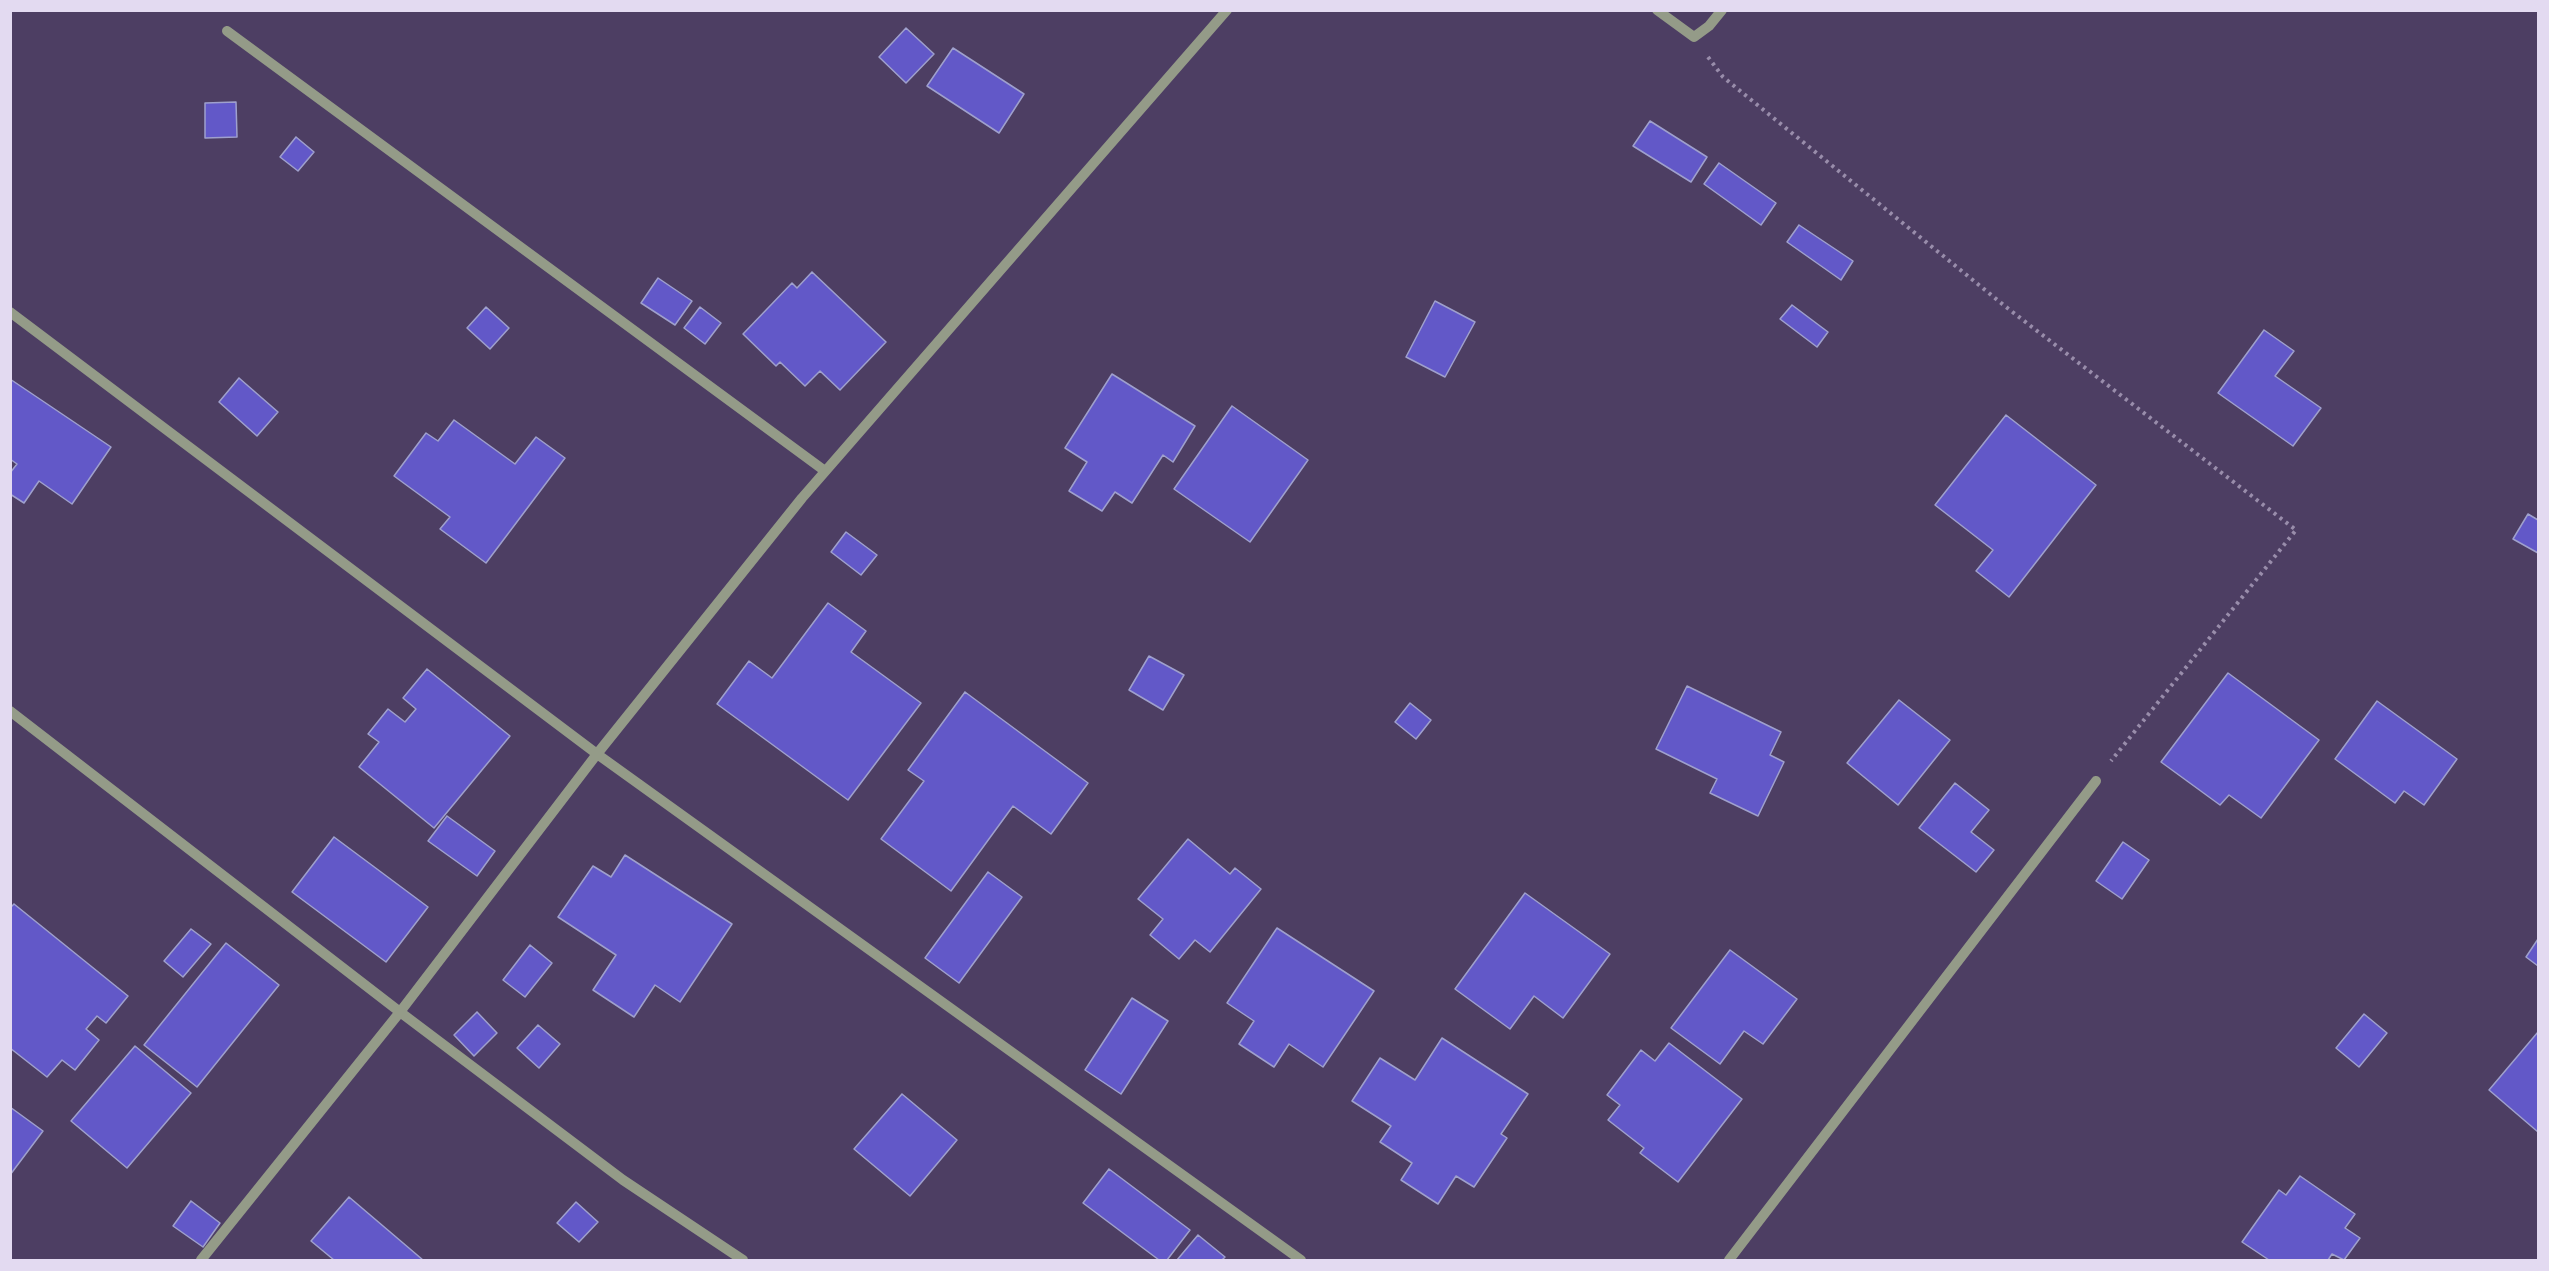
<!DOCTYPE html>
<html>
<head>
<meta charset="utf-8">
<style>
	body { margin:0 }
	#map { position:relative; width:2549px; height:1271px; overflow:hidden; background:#4d3e63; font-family:"Sofia Sans Condensed",sans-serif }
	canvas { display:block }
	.frame { position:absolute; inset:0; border:12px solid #e3daf1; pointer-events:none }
</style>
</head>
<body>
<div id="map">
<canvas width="2549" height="1271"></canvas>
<div class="frame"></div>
</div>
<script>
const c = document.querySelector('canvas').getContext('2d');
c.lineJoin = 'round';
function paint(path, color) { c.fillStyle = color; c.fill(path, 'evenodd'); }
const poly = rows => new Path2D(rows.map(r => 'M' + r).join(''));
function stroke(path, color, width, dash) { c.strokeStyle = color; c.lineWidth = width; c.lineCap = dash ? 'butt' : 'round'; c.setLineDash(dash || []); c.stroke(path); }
const building = poly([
	[906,28,934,54,906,83,879,57,906,28],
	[953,48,1024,94,999,133,927,86,953,48],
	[236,102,237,137,205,138,205,103,236,102],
	[1650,121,1707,157,1691,182,1633,146,1650,121],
	[296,137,314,152,298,171,280,157,296,137],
	[1719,163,1776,203,1761,225,1704,184,1719,163],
	[1799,225,1853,261,1841,280,1787,242,1799,225],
	[812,272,886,342,840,390,820,371,805,386,780,362,776,366,743,334,792,283,797,288,812,272],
	[658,278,692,301,675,325,641,303,658,278],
	[1435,301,1475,322,1445,377,1406,357,1435,301],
	[1792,305,1828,332,1817,347,1780,319,1792,305],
	[486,307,509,328,490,349,467,328,486,307],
	[700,307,721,323,705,344,684,328,700,307],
	[2264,330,2294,351,2275,376,2321,408,2293,446,2218,393,2264,330],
	[1112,374,1195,426,1173,462,1163,455,1132,503,1115,492,1102,511,1069,491,1087,462,1065,448,1112,374],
	[239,378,278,412,257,436,219,402,239,378],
	[10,379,111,447,72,504,39,481,24,503,10,494,10,473,17,464,10,459,10,379],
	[1232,406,1308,460,1250,542,1174,489,1232,406],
	[2006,415,2096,485,2009,597,1976,571,1993,550,1935,505,2006,415],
	[454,420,515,464,536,437,565,458,486,563,440,529,450,517,394,476,426,433,438,441,454,420],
	[2528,514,2538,520,2538,553,2513,539,2528,514],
	[846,532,877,555,861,575,831,552,846,532],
	[828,603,866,631,851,652,921,703,848,800,717,704,749,661,772,678,828,603],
	[1149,656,1184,675,1163,710,1129,690,1149,656],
	[427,669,510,736,434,828,359,767,379,742,368,734,388,709,405,722,416,709,403,698,427,669],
	[2228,673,2319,740,2261,818,2229,795,2220,805,2161,762,2228,673],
	[1687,686,1781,732,1770,755,1784,762,1758,816,1710,793,1717,779,1656,749,1687,686],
	[965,692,1088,783,1051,834,1013,806,951,891,881,839,924,781,908,770,965,692],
	[1899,700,1950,740,1898,805,1847,763,1899,700],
	[2377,701,2457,759,2424,805,2404,791,2395,803,2335,759,2377,701],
	[1410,703,1431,720,1416,739,1395,722,1410,703],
	[1955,783,1989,810,1971,832,1994,850,1976,872,1919,828,1955,783],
	[447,816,495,851,477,876,428,841,447,816],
	[334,837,428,907,386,962,292,892,334,837],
	[1188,839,1230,874,1235,868,1261,889,1210,952,1195,940,1179,959,1150,935,1163,919,1138,899,1188,839],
	[2123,842,2149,860,2122,899,2096,881,2123,842],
	[625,855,732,924,680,1002,655,985,634,1017,593,990,616,955,558,917,593,866,611,877,625,855],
	[988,872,1022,897,959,983,925,958,988,872],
	[1525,893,1610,954,1563,1018,1534,996,1510,1029,1455,989,1525,893],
	[14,904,128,996,106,1023,97,1016,86,1029,99,1040,75,1070,62,1060,47,1077,10,1048,10,908,14,904],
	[1277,928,1374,991,1323,1067,1289,1044,1274,1067,1239,1044,1254,1021,1227,1003,1277,928],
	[191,929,211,944,183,977,164,961,191,929],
	[2538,939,2538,966,2526,957,2538,939],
	[226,943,279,985,197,1087,144,1045,226,943],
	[530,945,552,963,525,997,503,980,530,945],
	[1730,950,1797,999,1763,1044,1744,1031,1720,1064,1671,1028,1730,950],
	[1132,998,1168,1021,1121,1094,1085,1070,1132,998],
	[477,1012,497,1033,474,1056,454,1035,477,1012],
	[2364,1014,2387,1033,2359,1067,2336,1048,2364,1014],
	[538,1025,560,1044,539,1068,517,1048,538,1025],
	[2538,1032,2538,1132,2489,1090,2538,1032],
	[1442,1038,1528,1094,1501,1134,1507,1138,1474,1187,1456,1176,1438,1204,1401,1180,1412,1163,1380,1142,1391,1126,1352,1101,1380,1058,1415,1080,1442,1038],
	[1669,1043,1742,1099,1678,1182,1640,1153,1644,1148,1608,1120,1620,1105,1607,1095,1641,1050,1655,1061,1669,1043],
	[135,1046,191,1093,127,1168,71,1121,135,1046],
	[902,1094,957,1140,910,1196,854,1149,902,1094],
	[10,1107,43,1131,10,1175,10,1107],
	[1109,1169,1190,1230,1167,1260,1159,1260,1083,1203,1109,1169],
	[2300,1176,2355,1214,2345,1228,2360,1238,2344,1260,2332,1254,2328,1260,2269,1260,2242,1242,2279,1190,2286,1195,2300,1176],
	[349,1197,423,1260,334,1260,311,1241,349,1197],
	[191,1201,220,1223,203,1247,173,1226,191,1201],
	[576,1202,598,1222,579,1242,557,1223,576,1202],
	[1198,1235,1225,1257,1222,1260,1177,1260,1198,1235]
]);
paint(building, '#6258c8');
stroke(building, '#9fa0cd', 1.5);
stroke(poly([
	[1708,57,1723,77,2006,307,2296,530,2111,761]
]), '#998dab', 4, [3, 4.5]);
stroke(poly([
	[1657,10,1694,37,1709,26,1722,10],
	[227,31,825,471],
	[10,312,597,754,1301,1260],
	[10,711,400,1012,623,1180,743,1260],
	[201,1260,400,1012,597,754,802,498,1227,10],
	[1729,1260,2096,781]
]), '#949b88', 10);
</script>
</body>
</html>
